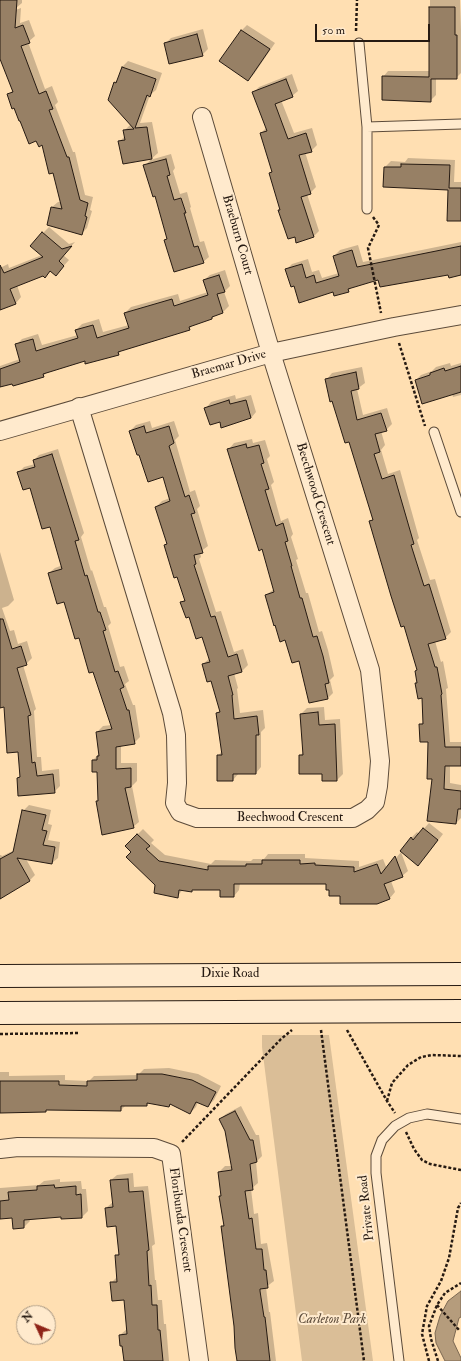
<!DOCTYPE html>
<html>
<head>
<meta charset="utf-8">
<style>
	body { margin:0 }
	#map { position:relative; width:461px; height:1361px; overflow:hidden; background:#ffdfb2; font-family:"IM FELL Double Pica",serif }
	canvas { display:block }
	.north { position:absolute; left:16px; top:1305px; width:40px; height:40px; box-sizing:border-box; background:#ffeacd; border:1px solid #a89782; border-radius:50%; rotate:314deg; font-size:11px; font-weight:700; line-height:16px; text-align:center; color:#261a12 }
	.north::after { content:''; display:block; margin:auto; width:14px; height:18px; background:#8f2418; clip-path:polygon(50% 0,100% 100%,50% 72%,0 100%) }
	.scale { position:absolute; left:315px; top:24px; width:115px; height:18px; box-sizing:border-box; border:2px solid #261a12; border-top:0; padding-left:5px; font-size:12px; line-height:14px; white-space:nowrap; color:#261a12; -webkit-text-stroke:3px #ffeacd; paint-order:stroke }
</style>
</head>
<body>
<div id="map">
<canvas width="461" height="1361"></canvas>
<div class="north">N</div>
<div class="scale">50 m</div>
</div>
<script>
const c = document.querySelector('canvas').getContext('2d');
c.lineJoin = 'round';
function paint(path, color) { c.fillStyle = color; c.fill(path, 'evenodd'); }
const poly = rows => new Path2D(rows.map(r => 'M' + r).join(''));
function stroke(path, color, width, dash) { c.strokeStyle = color; c.lineWidth = width; c.lineCap = dash ? 'butt' : 'round'; c.setLineDash(dash || []); c.stroke(path); }
function drawText(font, color, halo, rows, align = 'center') {
  c.font = font + ' "IM FELL Double Pica",serif'; c.lineWidth = 4; c.setLineDash([]); c.textBaseline = 'middle'; c.strokeStyle = halo; c.fillStyle = color; for (const [text, x, y, turn = 0] of rows) {
    c.save(); c.translate(x, y); c.rotate((+turn || 0) * Math.PI / 180); c.textAlign = isNaN(turn) ? turn : align; if (halo) c.strokeText(text, 0, 0); c.fillText(text, 0, 0); c.restore();
  }
}
paint(poly([
	[262,1035,329,1035,373,1361,302,1361,262,1047]
]), '#dabe97');
const water = poly([
	[461,1291,461,1317,459,1318,453,1341,461,1358,461,1361,445,1361,436,1343,435,1333,440,1316,448,1301,461,1291]
]);
paint(water, '#b59c7c');
stroke(water, '#7c6852', 1);
paint(poly([
	[0,0,22,0,22,3,16,8,0,7],
	[430,0,460,0,461,30,461,73,456,78,436,78,436,95,430,101,383,77,388,71,430,71],
	[21,8,20,23,29,20,35,36,28,42,45,89,52,86,58,102,55,105,73,152,75,152,85,195,93,197,90,210,92,211,87,228,81,234,52,207,58,202,61,202,54,172,43,144,37,140,21,120,8,95,13,90,0,56,0,16],
	[247,25,275,43,254,74,248,80,221,61,242,30],
	[203,29,208,49,202,55,165,44,171,38],
	[128,61,162,73,156,90,150,95,140,123,152,122,158,153,150,160,171,154,175,168,173,171,180,194,187,192,191,207,190,208,200,242,204,241,209,257,203,262,165,241,168,238,155,195,145,166,152,158,120,141,125,136,125,130,131,124,110,99,115,82,118,79,122,67],
	[292,74,298,91,292,96,281,100,294,133,312,128,317,145,311,151,305,152,316,187,310,193,307,194,319,231,313,237,295,236,280,210,281,209,270,173,272,171,261,133,267,127,253,93,259,87],
	[408,158,455,160,454,182,461,182,461,220,449,189,385,167,391,161,405,162],
	[49,227,69,244,75,242,63,255,69,260,61,269,51,271,45,276,43,275,17,285,21,297,16,303,0,309,0,268,8,264,9,268,42,255,43,233],
	[461,242,461,274,449,274,379,279,352,287,348,291,334,291,295,285,286,270,292,264,308,259,312,272,319,270,322,278,339,273,334,256,340,250,358,245,363,262],
	[225,270,230,286,224,292,229,306,223,312,216,314,212,318,194,324,189,329,123,349,118,354,85,360,49,371,43,376,13,382,0,386,0,366,20,359,16,345,22,339,38,334,42,345,78,335,76,330,82,324,99,319,103,332,129,325,125,313,131,307,178,294,180,301,208,292,204,280,210,275],
	[450,363,451,366,461,363,461,395,453,397,452,394,416,380,421,375,432,371,436,367],
	[362,367,365,383,357,389,363,415,387,408,392,424,386,430,381,431,385,445,381,450,388,474,400,470,419,538,417,540,430,580,435,579,451,632,445,638,435,641,441,662,443,661,448,688,446,689,450,742,461,742,461,765,450,765,450,783,461,785,461,818,456,823,433,778,429,741,420,725,424,721,422,697,416,683,418,682,416,671,418,669,370,522,373,519,350,441,327,379,332,373],
	[235,395,236,399,251,395,256,412,251,418,220,420,206,408,211,402],
	[150,421,152,428,174,421,179,436,175,440,190,492,195,490,200,506,197,509,208,546,200,552,201,557,199,559,216,612,221,611,234,652,243,649,248,665,242,671,234,673,238,688,237,689,240,713,263,710,265,728,261,732,261,767,256,773,239,773,233,780,218,756,222,751,217,713,221,710,212,680,203,664,210,658,203,636,181,603,185,599,177,576,165,545,168,542,156,507,162,501,170,498,163,476,130,431,136,425],
	[252,439,253,443,265,440,270,456,267,459,274,482,271,485,281,521,288,518,293,534,291,537,298,559,296,560,306,593,308,593,319,632,322,631,328,650,334,676,330,680,333,693,328,698,286,639,266,595,274,589,263,548,229,449,234,443],
	[58,449,84,533,81,537,91,571,92,570,104,607,106,607,111,623,108,626,120,667,124,666,129,681,125,684,133,705,135,705,140,737,134,743,121,745,121,763,137,763,137,781,132,786,139,822,133,827,97,801,99,799,98,771,93,760,99,754,97,732,103,726,112,725,93,670,65,601,49,573,55,568,63,565,51,525,31,487,18,473,24,467,35,464,34,460,39,455],
	[0,552,14,600,8,606,2,608,10,631,14,630,18,644,27,641,32,658,26,664,23,665,36,709,34,711,37,757,41,757,42,771,59,769,60,786,54,792,18,778,21,775,19,751,5,706,0,707],
	[324,707,325,720,340,719,343,774,337,780,323,773,300,755,304,752,301,714,307,708],
	[29,805,51,810,48,824,52,825,48,840,60,842,58,858,52,863,26,859,35,875,30,880,0,898,0,855,1,855,2,856,15,850,23,811],
	[429,823,443,834,424,859,411,838,417,832,419,834],
	[143,829,154,840,151,843,165,855,211,864,215,860,251,861,253,859,264,859,268,854,305,854,305,858,359,861,359,867,383,859,387,869,401,852,408,871,402,876,391,881,395,892,390,898,341,895,330,889,327,883,240,883,239,890,234,896,221,890,193,889,191,891,183,889,177,897,157,884,132,852,126,846],
	[169,1068,198,1074,221,1086,214,1100,208,1106,198,1102,196,1107,190,1113,172,1103,169,1106,149,1102,147,1105,126,1105,121,1110,47,1109,46,1111,0,1112,0,1072,9,1072,9,1076,65,1075,65,1080,89,1081,94,1076,138,1075,144,1069],
	[241,1106,256,1135,259,1135,262,1156,256,1162,258,1183,251,1189,254,1214,258,1213,261,1244,267,1243,274,1281,266,1287,269,1312,270,1312,276,1361,238,1361,222,1227,224,1224,221,1196,222,1195,219,1172,225,1166,233,1166,226,1131,220,1119,226,1114],
	[133,1173,134,1187,148,1186,155,1244,152,1246,155,1280,156,1280,158,1300,162,1300,164,1324,166,1324,169,1361,124,1361,120,1335,127,1329,125,1299,111,1283,117,1277,116,1256,119,1253,116,1225,106,1208,113,1202,111,1180,117,1175],
	[60,1179,60,1182,81,1181,82,1189,86,1189,88,1211,82,1217,62,1216,29,1219,30,1221,24,1227,13,1217,0,1218,0,1188,39,1185,44,1181]
]), '#0003');
const building = poly([
	[0,0,17,0,15,28,23,25,30,43,21,46,39,94,46,91,53,109,49,110,67,157,69,157,80,200,88,203,85,216,87,217,82,235,47,225,51,207,62,209,53,173,49,174,42,145,39,147,36,141,29,144,20,121,19,121,14,108,12,109,7,94,13,92,0,59,0,0],
	[429,7,455,7,455,35,457,35,457,79,431,79,431,102,382,100,382,76,429,77,429,7],
	[241,30,270,49,248,81,219,61,241,30],
	[197,34,203,56,169,64,164,43,197,34],
	[122,67,156,79,150,97,147,95,135,128,147,127,152,159,123,164,118,141,125,140,123,130,134,129,108,100,114,82,116,83,122,67],
	[286,79,293,97,275,104,288,139,306,133,312,152,299,155,311,194,301,197,314,237,296,243,295,237,288,239,278,210,280,210,269,173,272,172,260,133,267,131,252,92,286,79],
	[166,159,170,175,167,176,174,200,181,198,186,213,184,213,194,247,198,246,204,263,174,272,164,240,167,239,155,196,153,197,143,165,166,159],
	[401,164,450,165,449,188,461,188,461,221,447,221,448,190,383,187,384,167,401,167,401,164],
	[42,232,62,249,72,246,59,261,64,266,56,276,50,271,45,278,43,276,10,289,16,304,0,310,0,265,4,273,43,257,30,246,42,232],
	[461,246,461,275,449,278,448,275,380,287,378,280,348,289,349,292,334,296,333,292,299,303,294,286,291,287,285,269,302,264,306,278,314,275,316,283,339,276,333,256,352,250,357,267,461,246],
	[219,275,225,292,217,294,223,313,212,317,212,319,189,327,190,330,118,352,119,355,85,364,85,361,43,374,44,377,13,386,12,384,0,387,0,369,20,362,15,344,33,339,36,351,78,338,75,330,93,325,97,338,129,328,124,313,172,299,174,306,208,295,203,280,219,275],
	[461,366,461,392,422,404,415,380,430,375,430,373,444,368,445,371,461,366],
	[356,372,359,389,351,391,357,420,381,413,387,431,375,434,380,452,374,454,382,479,394,475,414,544,411,545,424,586,429,584,446,639,428,644,435,667,437,667,442,694,441,695,445,747,461,747,461,766,445,766,444,789,461,791,461,809,458,809,456,824,427,821,432,779,427,779,428,742,420,742,419,724,423,724,422,698,418,699,415,683,417,683,415,671,417,670,404,626,401,627,391,596,369,521,373,520,349,442,345,443,332,401,330,402,325,379,356,372],
	[229,400,230,404,246,400,251,418,221,428,220,422,210,425,204,408,229,400],
	[144,426,146,433,169,426,174,443,169,446,185,497,189,495,195,513,191,514,203,553,194,555,196,564,194,565,211,617,215,616,228,657,237,654,242,672,228,676,233,695,232,695,234,719,257,716,259,735,256,735,256,774,233,774,233,781,217,781,217,755,222,755,216,713,220,712,211,681,207,682,202,664,210,662,202,637,196,639,189,617,186,618,180,602,185,601,177,577,174,578,164,545,167,544,155,507,170,501,163,477,148,482,139,455,137,455,129,431,144,426],
	[246,444,247,448,259,445,264,463,261,464,269,489,265,490,276,526,283,523,288,541,285,542,292,566,291,566,300,598,302,598,313,637,317,636,323,656,329,683,325,684,328,699,309,703,299,661,292,663,285,640,280,642,275,625,274,626,265,595,274,592,262,549,259,551,227,449,246,444],
	[52,454,79,540,75,541,85,576,87,575,98,612,100,612,106,630,103,631,115,672,118,671,124,687,120,689,127,710,129,710,135,744,116,747,116,769,131,768,131,787,125,788,134,828,102,835,96,801,98,801,97,772,92,772,92,760,97,760,97,756,99,756,96,732,112,729,93,672,89,673,79,638,75,639,64,602,57,604,48,573,62,569,50,527,42,529,30,488,23,490,17,472,35,467,33,460,52,454],
	[0,619,3,619,12,649,21,646,27,665,17,668,31,715,28,716,32,763,35,762,37,776,53,774,55,793,18,796,17,778,20,777,18,752,7,753,4,707,0,708,0,619],
	[318,712,319,725,335,724,337,781,322,781,322,774,299,774,299,755,303,755,300,714,318,712],
	[22,810,46,815,42,830,47,831,43,845,55,847,52,864,17,858,30,881,0,899,0,859,13,852,22,810],
	[423,828,438,840,418,866,400,851,411,837,413,840,423,828],
	[137,834,150,846,146,849,159,861,208,870,208,866,246,866,246,864,262,864,262,860,300,860,300,864,315,863,315,865,354,867,354,872,377,864,381,874,395,856,403,877,384,884,390,899,377,904,340,904,340,896,329,896,329,890,326,890,326,884,234,884,234,897,220,897,220,890,192,890,192,892,179,890,178,898,154,893,155,885,126,857,131,852,125,846,137,834],
	[137,1074,162,1074,192,1080,216,1092,208,1107,196,1102,190,1114,170,1104,169,1107,147,1103,147,1106,121,1106,121,1111,46,1110,46,1112,0,1113,0,1081,59,1081,59,1085,87,1086,87,1081,137,1080,137,1074],
	[235,1111,250,1140,253,1140,257,1162,250,1164,253,1190,245,1191,249,1219,252,1218,256,1249,262,1249,264,1270,266,1270,268,1288,260,1289,260,1291,264,1317,265,1317,270,1361,237,1361,235,1348,234,1326,221,1226,224,1226,219,1196,221,1196,218,1172,232,1170,225,1131,219,1119,235,1111],
	[128,1179,129,1192,143,1191,149,1250,147,1251,149,1286,151,1285,152,1305,157,1305,158,1330,160,1330,163,1361,124,1361,122,1346,120,1346,119,1335,127,1334,124,1300,112,1301,110,1282,117,1282,115,1255,119,1255,116,1226,107,1227,105,1208,113,1207,110,1180,128,1179],
	[54,1185,55,1188,76,1186,76,1195,81,1194,82,1218,61,1219,61,1217,24,1220,24,1228,13,1229,12,1218,0,1219,0,1201,9,1200,8,1192,37,1190,37,1186,54,1185]
]);
paint(building, '#978065');
stroke(building, '#261a12', 1);
const lane = poly([
	[359,43,367,127,367,209],
	[367,127,461,124],
	[434,432,461,512],
	[399,1361,376,1173,376,1156,382,1140,395,1126,409,1118,427,1114,461,1119]
]);
const street = poly([
	[79,407,172,713,176,735,177,783,175,803,180,812,197,818,353,818,367,810,375,802,378,786,380,761,370,670,271,353,202,117],
	[0,431,271,353,394,327,461,315],
	[0,1149,18,1147,154,1148,171,1154,199,1361]
]);
const secondary = poly([
	[0,976,461,974],
	[0,1013,461,1011]
]);
stroke(lane, '#5c4b3a', 11);
stroke(street, '#5c4b3a', 20);
stroke(secondary, '#261a12', 24);
stroke(poly([
	[356,31,357,0],
	[373,217,379,225,368,248,381,313],
	[399,343,425,426],
	[321,1030,364,1361],
	[347,1030,387,1101,395,1113],
	[0,1034,80,1033],
	[387,1101,392,1083,408,1065,421,1057,432,1055,461,1056],
	[406,1132,414,1149,422,1160,430,1164,461,1170],
	[182,1142,281,1039,292,1030],
	[437,1305,459,1330],
	[429,1361,422,1334,427,1306,441,1281,449,1258,458,1208,461,1203],
	[438,1361,431,1339,429,1326,437,1305,445,1293,461,1283]
]), '#261a12', 2.5, [3, 2]);
stroke(lane, '#ffeacd', 9);
stroke(street, '#ffeacd', 18);
stroke(secondary, '#ffeacd', 22);
drawText('13px', '#261a12', '#ffeacd', [
	["Braeburn Court",237,235,74],
	["Braemar Drive",229,365,-16],
	["Beechwood Crescent",315,494,73],
	["Beechwood Crescent",290,818],
	["Dixie Road",230,974],
	["Private Road",367,1208,-96],
	["Floribunda Crescent",180,1220,82]
]);
drawText('italic 13px', '#5c4b3a', '#ffeacd', [
	["Carleton Park",332,1320]
]);
</script>
</body>
</html>
